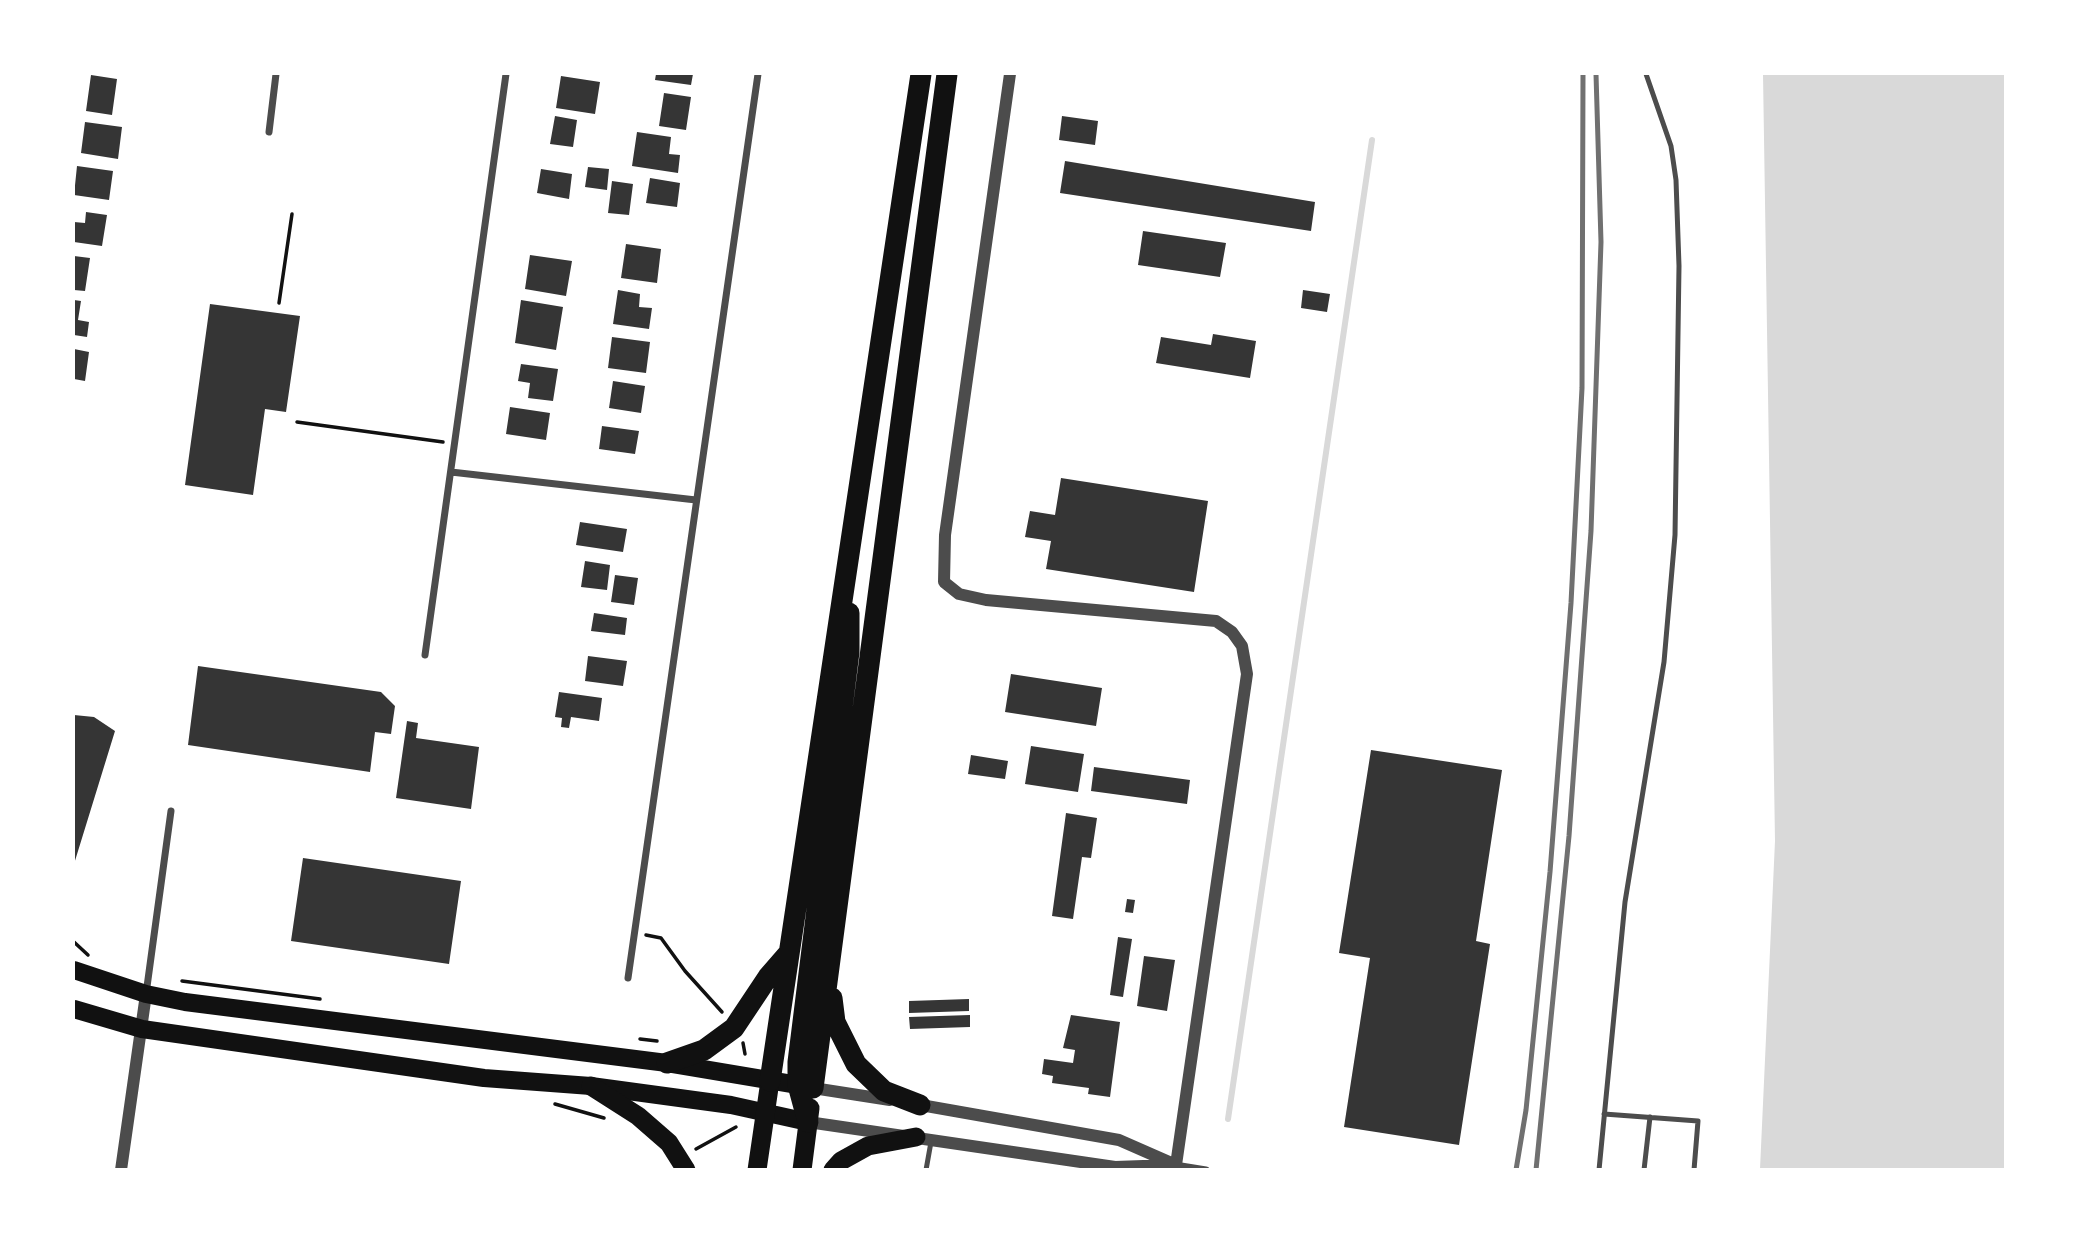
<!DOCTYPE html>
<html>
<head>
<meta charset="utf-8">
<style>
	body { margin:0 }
	#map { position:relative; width:2079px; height:1243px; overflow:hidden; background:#fff; font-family:"Libre Baskerville",serif }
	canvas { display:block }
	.frame { position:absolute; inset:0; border:75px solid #fff; pointer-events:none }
</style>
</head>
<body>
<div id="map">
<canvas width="2079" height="1243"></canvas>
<div class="frame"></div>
</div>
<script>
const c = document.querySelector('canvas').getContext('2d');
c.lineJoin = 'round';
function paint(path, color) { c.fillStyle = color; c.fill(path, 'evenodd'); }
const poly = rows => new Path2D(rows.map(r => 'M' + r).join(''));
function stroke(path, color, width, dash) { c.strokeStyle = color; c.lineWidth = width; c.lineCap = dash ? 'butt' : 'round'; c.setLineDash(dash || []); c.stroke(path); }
paint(poly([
	[1763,74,2005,74,2005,1169,1760,1169,1775,841]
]), '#d9d9d9');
stroke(poly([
	[1228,1119,1372,140]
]), '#d9d9d9', 6);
paint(poly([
	[656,74,693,74,691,85,655,80],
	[91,75,117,79,112,115,86,111],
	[561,76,600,82,595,114,556,108],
	[664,93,691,97,686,130,659,126],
	[555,116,577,120,573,147,550,144],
	[1062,116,1098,121,1095,145,1059,140],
	[85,122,122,127,118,159,81,153],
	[637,132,671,137,669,154,680,155,678,173,632,166],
	[1065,161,1315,202,1311,231,1060,193],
	[77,166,113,171,109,200,74,195],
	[588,167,609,169,607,190,585,187],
	[541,169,572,174,569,199,537,193],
	[650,178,680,183,677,207,646,203],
	[612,181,633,184,629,215,608,213],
	[86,212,107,215,102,246,74,242,74,222,85,223],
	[1143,231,1226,243,1220,277,1138,265],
	[626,244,661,249,657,283,621,278],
	[530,255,572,261,566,296,525,289],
	[74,256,90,258,85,291,74,290],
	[618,290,640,294,639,307,652,308,649,329,613,324],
	[1303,290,1330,294,1327,312,1301,308],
	[74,300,81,301,78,320,89,322,87,337,74,335],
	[521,300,563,307,556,350,515,343],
	[210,304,300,316,286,412,265,409,253,495,185,485],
	[1213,334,1256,341,1250,378,1156,363,1161,337,1211,345],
	[612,337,650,342,646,373,608,368],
	[74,349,89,352,85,381,74,379],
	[521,364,558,369,553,401,528,398,530,383,518,381],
	[613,381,645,386,641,413,609,408],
	[510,407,550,413,546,440,506,434],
	[602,426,639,431,635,454,599,449],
	[1061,478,1208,501,1194,592,1046,569,1051,541,1025,537,1030,511,1055,515],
	[580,522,627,529,623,552,576,545],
	[585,561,610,565,607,590,581,587],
	[615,575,638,578,634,605,611,602],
	[594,613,627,618,625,635,591,631],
	[588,656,627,661,623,686,585,681],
	[198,666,381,692,395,706,391,734,375,732,370,772,188,745],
	[1011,674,1102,688,1096,726,1005,712],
	[559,692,602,698,599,721,571,717,569,728,561,727,562,718,555,717],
	[74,715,94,717,115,731,74,864],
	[407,721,418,723,416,738,479,747,471,809,396,798],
	[1031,746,1084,754,1078,792,1025,784],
	[1371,750,1502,770,1476,941,1490,944,1459,1145,1344,1127,1370,958,1339,953],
	[971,755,1008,761,1005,779,968,774],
	[1094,767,1190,780,1187,804,1091,791],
	[1066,813,1097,818,1091,858,1082,857,1073,919,1052,916],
	[303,858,461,881,449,964,291,941],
	[1127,899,1135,900,1133,913,1125,912],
	[1118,937,1132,939,1123,997,1110,995],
	[1144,956,1175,960,1167,1011,1137,1006],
	[969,999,969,1011,909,1013,909,1001],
	[970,1015,970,1027,910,1029,909,1017],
	[1071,1015,1120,1022,1110,1097,1088,1094,1089,1088,1052,1083,1053,1076,1042,1074,1044,1059,1073,1063,1075,1050,1063,1048]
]), '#353535');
stroke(poly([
	[279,303,292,214],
	[297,422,443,442],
	[646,935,661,938,685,971,722,1012],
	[74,942,88,955],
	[182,981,320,999],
	[640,1039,657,1041],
	[743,1043,745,1054],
	[555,1104,604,1118],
	[696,1149,736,1127]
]), '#111', 3.5);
stroke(poly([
	[1604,1114,1698,1121,1694,1170],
	[926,1170,931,1142],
	[1599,1170,1625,902,1664,662,1675,535,1679,266,1676,180,1671,146,1646,74],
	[1644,1170,1650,1117]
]), '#4c4c4c', 5);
stroke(poly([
	[269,132,276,74],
	[451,472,696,500],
	[425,655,506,74],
	[628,978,758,74],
	[146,994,171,811],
	[1175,1165,1206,1170]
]), '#4c4c4c', 7);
stroke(poly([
	[1010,74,945,535,944,582,959,594,986,600,1216,621,1232,632,1242,646,1247,674,1176,1165],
	[813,1088,890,1100],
	[915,1104,1119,1140,1176,1165],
	[808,1122,1115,1167,1172,1165],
	[121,1170,146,994]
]), '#4c4c4c', 12);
stroke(poly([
	[74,970,146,994,185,1002,667,1063,810,1087],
	[74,1009,142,1029,484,1078,591,1086,731,1105,808,1122]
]), '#111', 18);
stroke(poly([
	[591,1086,638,1116,669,1143,686,1170],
	[757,1170,770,1081],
	[802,1170,810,1108],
	[833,1170,841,1161,868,1146,916,1137]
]), '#111', 19);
stroke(poly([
	[832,998,835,1022,856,1064,884,1091,920,1105],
	[667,1063,704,1050,734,1028,768,977,788,954],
	[770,1081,921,74],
	[813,1088,947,74],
	[808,1122,798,1085,798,1062,849,652,849,613]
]), '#111', 21);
stroke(poly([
	[1516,1170,1526,1110,1550,872,1571,603,1582,388,1583,74],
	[1536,1170,1569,836,1591,531,1601,242,1596,74]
]), '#707070', 5);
</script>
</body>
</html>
